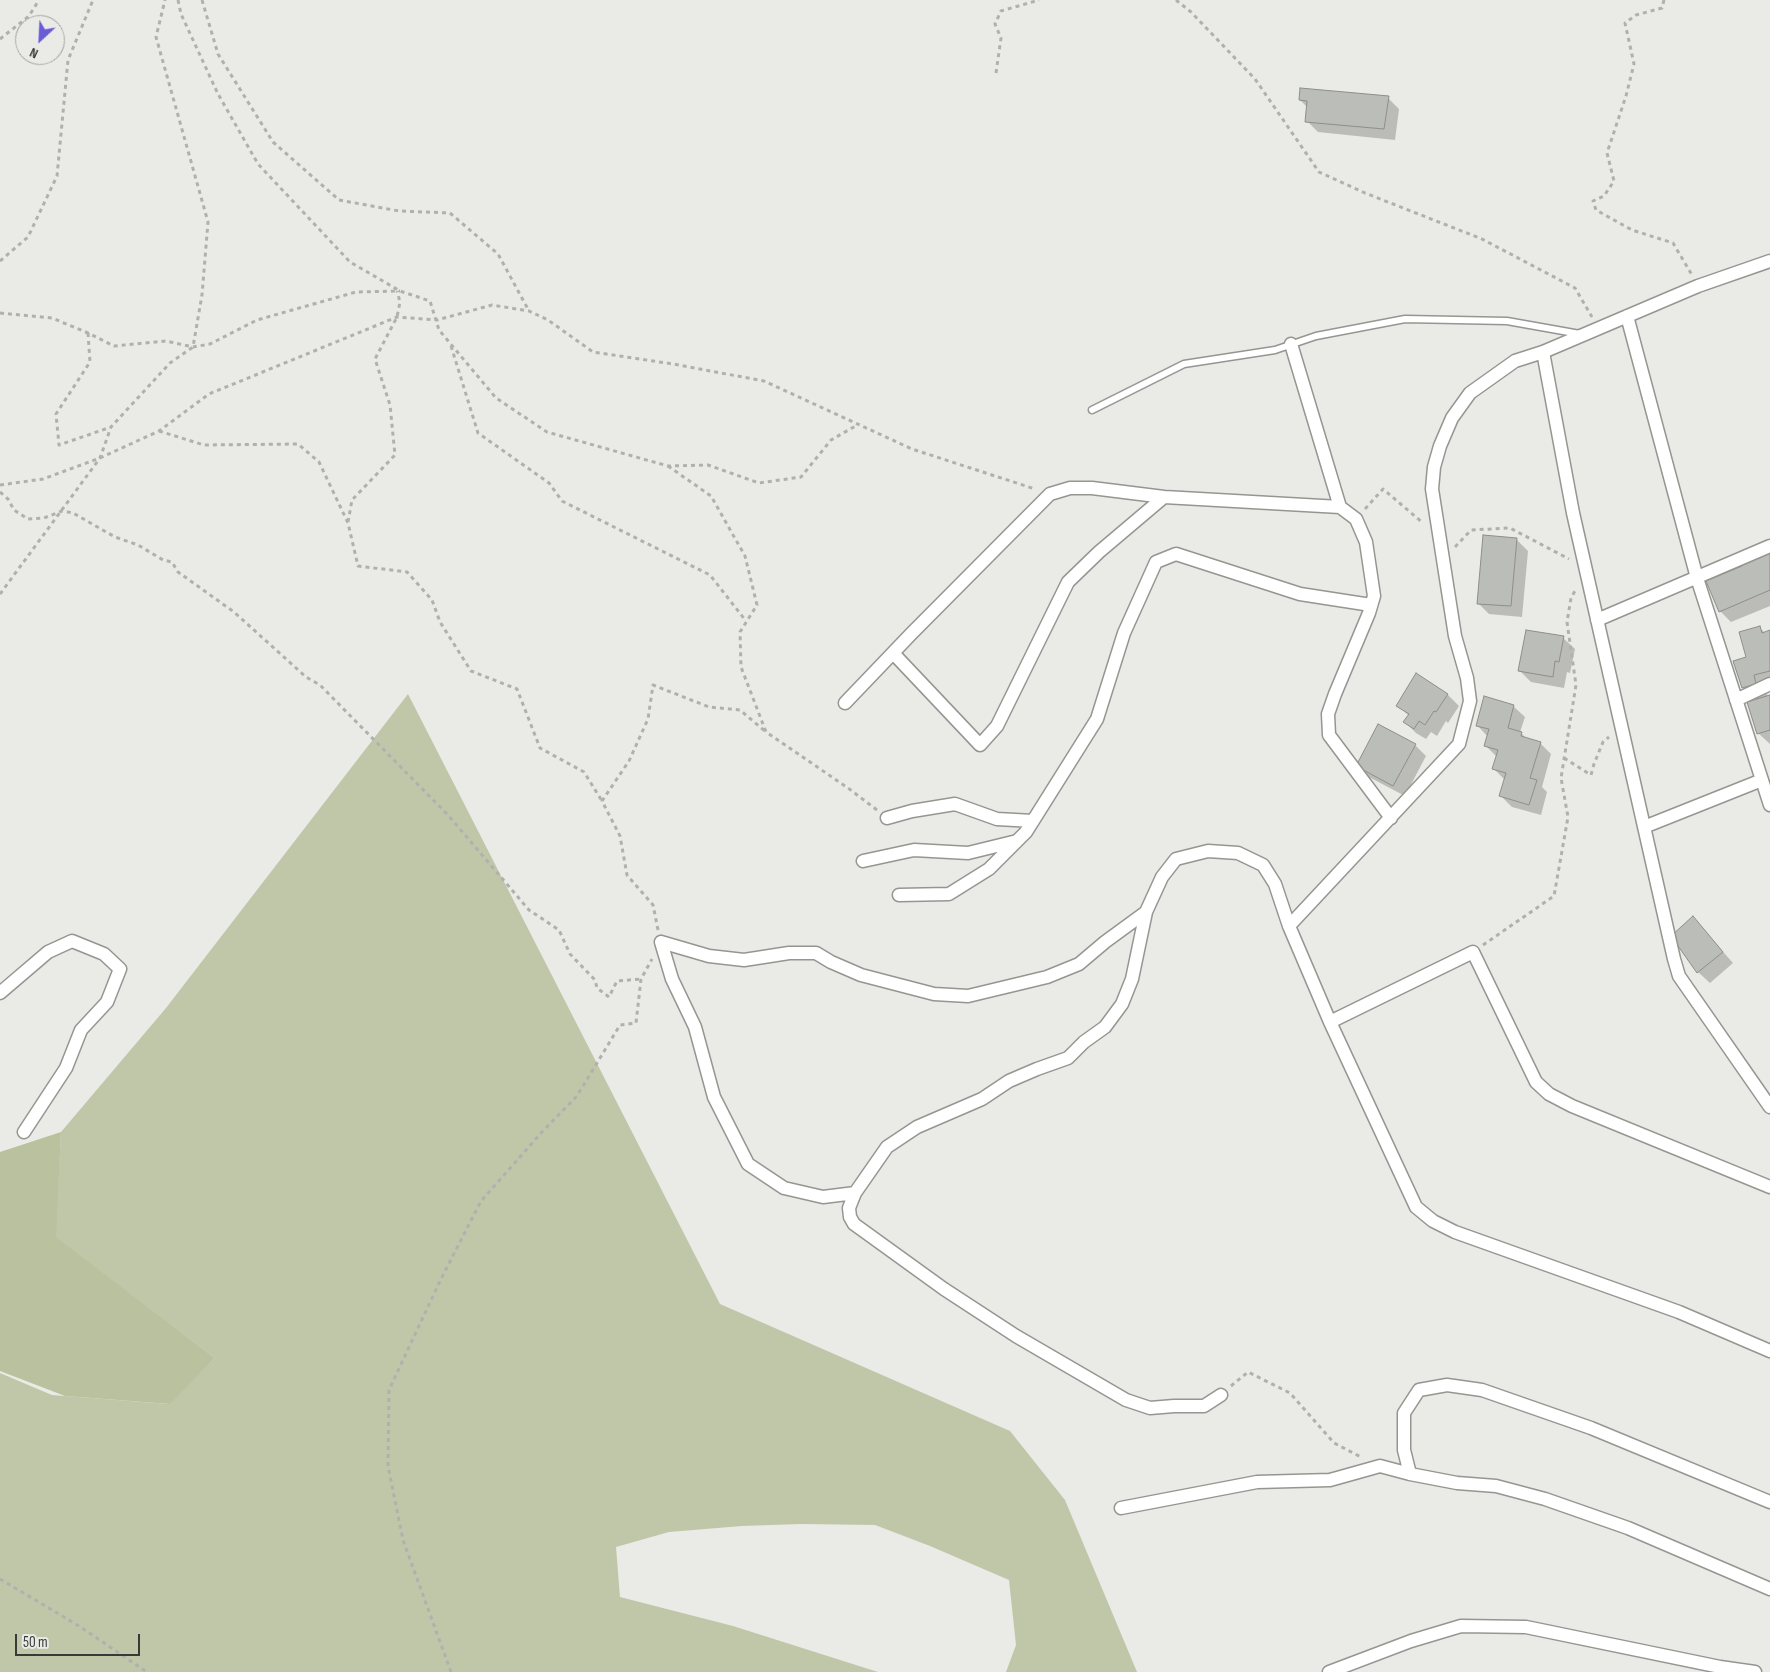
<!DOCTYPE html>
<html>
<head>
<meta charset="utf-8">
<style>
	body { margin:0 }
	#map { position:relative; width:1770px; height:1672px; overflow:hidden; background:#eaebe6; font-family:"Sofia Sans Condensed",sans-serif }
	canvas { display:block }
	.north { position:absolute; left:15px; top:15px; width:50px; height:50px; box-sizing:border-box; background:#eaebe6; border:1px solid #a3a4a0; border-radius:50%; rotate:205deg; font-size:14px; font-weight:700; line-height:20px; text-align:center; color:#393937 }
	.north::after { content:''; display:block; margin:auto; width:18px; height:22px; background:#695cd6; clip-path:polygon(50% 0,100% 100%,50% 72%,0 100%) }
	.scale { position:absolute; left:15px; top:1634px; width:125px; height:22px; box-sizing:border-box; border:2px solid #393937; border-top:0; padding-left:6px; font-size:15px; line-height:18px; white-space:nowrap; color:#393937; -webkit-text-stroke:4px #eaebe6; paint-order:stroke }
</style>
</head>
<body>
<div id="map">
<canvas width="1770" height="1672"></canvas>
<div class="north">N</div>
<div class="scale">50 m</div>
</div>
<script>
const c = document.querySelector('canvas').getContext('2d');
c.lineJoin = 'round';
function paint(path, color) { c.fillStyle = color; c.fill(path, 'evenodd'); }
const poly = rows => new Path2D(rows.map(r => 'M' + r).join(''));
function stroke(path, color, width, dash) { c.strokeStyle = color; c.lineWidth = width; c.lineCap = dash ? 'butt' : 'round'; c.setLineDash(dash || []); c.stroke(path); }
paint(poly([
	[408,694,720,1304,1010,1431,1065,1500,1137,1672,1006,1672,1016,1645,1009,1580,930,1546,875,1525,801,1524,742,1526,669,1532,616,1547,620,1597,733,1626,878,1672,0,1672,0,1373,52,1395,169,1404,215,1358,55,1237,61,1132,166,1008]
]), '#c0c7a9');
paint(poly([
	[61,1132,56,1237,215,1358,170,1404,65,1396,0,1371,0,1152]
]), '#b9c19e');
paint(poly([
	[1388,98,1399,109,1395,140,1318,132,1307,121,1308,108,1300,100],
	[1517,540,1528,551,1522,617,1489,614,1478,603],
	[1770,552,1770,606,1731,622,1720,611,1744,566],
	[1759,627,1765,633,1770,631,1770,685,1765,687,1768,697,1770,697,1770,744,1758,733,1756,701,1743,688,1748,658],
	[1563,638,1575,649,1570,673,1567,672,1564,688,1531,682,1519,670],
	[1448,695,1459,706,1448,723,1446,721,1437,736,1431,732,1426,739,1416,733,1405,722,1409,716,1398,705],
	[1513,706,1525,717,1520,732,1527,739,1540,743,1551,754,1542,787,1547,792,1541,815,1512,807,1501,796,1505,780,1494,769,1497,757,1486,746,1488,737,1477,725],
	[1415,745,1426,756,1405,796,1369,777,1357,766],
	[1693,918,1733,963,1710,983,1698,972]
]), '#0003');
const building = poly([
	[1300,88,1389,96,1384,129,1305,122,1307,101,1299,100,1300,88],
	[1483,535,1517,538,1511,606,1477,604,1483,535],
	[1770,551,1770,590,1719,612,1706,581,1742,566,1741,563,1770,551],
	[1760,626,1762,633,1770,630,1770,671,1754,675,1756,684,1742,688,1733,661,1746,657,1739,632,1760,626],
	[1526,630,1564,636,1559,662,1555,661,1553,677,1518,671,1526,630],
	[1416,673,1448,694,1436,712,1434,711,1425,725,1419,721,1414,729,1403,722,1409,714,1396,706,1416,673],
	[1770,695,1770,730,1757,734,1747,702,1770,695],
	[1484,696,1514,705,1508,728,1522,732,1521,736,1541,742,1530,778,1537,780,1529,805,1499,796,1506,773,1492,769,1498,750,1484,746,1489,729,1476,726,1484,696],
	[1378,724,1416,744,1393,786,1356,766,1378,724],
	[1693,916,1723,952,1697,973,1671,936,1693,916]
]);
paint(building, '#bbbdb8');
stroke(building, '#8d8e8a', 1);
const lane = poly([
	[1092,410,1184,364,1275,350,1316,336,1405,319,1507,321,1580,334]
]);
const street = poly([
	[1627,316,1697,578,1770,805],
	[1291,344,1340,507],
	[1543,352,1573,513,1674,959,1679,976,1770,1107],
	[1597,620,1770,546],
	[893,653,980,745,997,726,1068,582,1099,552,1164,497],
	[1736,700,1770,684],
	[845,703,911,634,1050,494,1070,488,1092,488,1164,497,1340,507,1356,519,1366,542,1374,596,1369,613,1335,694,1328,714,1329,735,1391,818],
	[887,818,912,811,955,804,997,819,1033,821],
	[1644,827,1762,780],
	[863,861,914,850,968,853,1017,841],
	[899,895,949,894,989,869,1026,832,1097,719,1124,633,1156,562,1176,554,1300,594,1371,605],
	[1289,926,1459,744,1470,701,1467,678,1455,636,1432,489,1434,467,1440,446,1452,418,1470,393,1515,361,1543,352,1698,286,1770,261],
	[661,942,709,956,744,960,789,953,816,953,831,962,861,975,934,994,968,996,1047,977,1079,964,1105,942,1146,912],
	[661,942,672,979,695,1027,714,1097,748,1164,784,1188,823,1197,855,1193],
	[0,993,48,952,72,941,104,954,120,969,107,1002,81,1030,66,1068,24,1132],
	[1330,1022,1473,952,1536,1082,1549,1094,1572,1106,1770,1187],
	[1221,1395,1204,1406,1174,1406,1150,1408,1126,1400,1016,1336,944,1289,854,1224,850,1217,849,1208,855,1193,887,1147,917,1127,982,1099,1009,1081,1037,1069,1068,1058,1084,1042,1105,1027,1122,1004,1132,979,1146,912,1162,877,1176,859,1208,851,1238,853,1263,865,1275,884,1289,926,1330,1022,1416,1207,1433,1221,1455,1232,1679,1312,1770,1351],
	[1410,1474,1404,1450,1404,1413,1419,1390,1447,1385,1482,1390,1591,1428,1770,1502],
	[1121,1508,1257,1482,1330,1480,1380,1466,1410,1474,1457,1483,1496,1486,1545,1499,1628,1528,1770,1589],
	[1329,1672,1411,1641,1461,1626,1526,1627,1720,1667,1755,1672]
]);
stroke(lane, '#959691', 9);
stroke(street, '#959691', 15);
stroke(poly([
	[178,0,181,14,218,94,258,164,350,262,400,291,430,301,439,330,496,398,547,432,668,466,708,465,759,483,801,477,831,440,859,424],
	[202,0,218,54,273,142,339,200,399,211,450,213,498,254,529,311],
	[1176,0,1191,12,1255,79,1319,172,1365,193,1482,239,1575,288,1592,317],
	[1664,0,1662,8,1636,15,1625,23,1634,64,1626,96,1607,153,1614,181,1604,196,1593,201,1596,210,1632,230,1673,243,1692,275],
	[0,39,29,16,39,0],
	[996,73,1001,38,995,24,1001,11,1039,0],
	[0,261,28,237,57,176,68,60,93,0],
	[0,313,52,318,88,333,114,346,166,341,193,347,210,344,257,320,356,292,400,291],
	[88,333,90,362,56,414,59,445,111,427],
	[451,346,478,433,549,483,562,501,710,575,746,621],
	[159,431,204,445,298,444,319,462,348,523,358,566,407,572,432,600,440,622,471,671,517,689,540,748,584,772,602,801],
	[668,466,711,496,745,556,757,605,740,632,741,667,766,732,848,788,877,810],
	[0,485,43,479,100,458,159,431,209,394,397,317,437,320,492,305,529,311,548,320,593,352,673,364,764,381,912,449,1035,489],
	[0,492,8,499,14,510,28,519,44,518,62,511,73,513,115,537,138,545,163,560,172,562,178,572,234,612,306,677,320,685,448,815,529,910,559,930,570,954,595,980,597,988,609,997,617,981,641,979],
	[1365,509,1383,489,1423,523],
	[348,522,352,500,395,455,390,405,375,359,397,317,400,302,397,291],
	[1455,547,1471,530,1510,528,1569,559],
	[0,594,100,458,111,427,170,363,193,347,202,295,208,222,156,37,165,0],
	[1564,758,1591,775,1594,764,1603,742,1609,737],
	[658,930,653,905,627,875,620,836,602,801,629,761,648,719,653,685,709,707,740,710,766,732],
	[1483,945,1554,896,1568,817,1561,778,1576,685,1567,622,1571,598,1575,591],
	[1231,1386,1248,1372,1290,1393,1334,1443,1361,1457],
	[0,1579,79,1626,147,1672],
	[451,1672,403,1540,388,1466,389,1390,440,1281,481,1201,541,1133,577,1096,620,1025,636,1023,641,979,652,959]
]), '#b0b1ad', 3, [4, 4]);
stroke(lane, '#fff', 6);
stroke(street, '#fff', 12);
</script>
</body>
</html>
